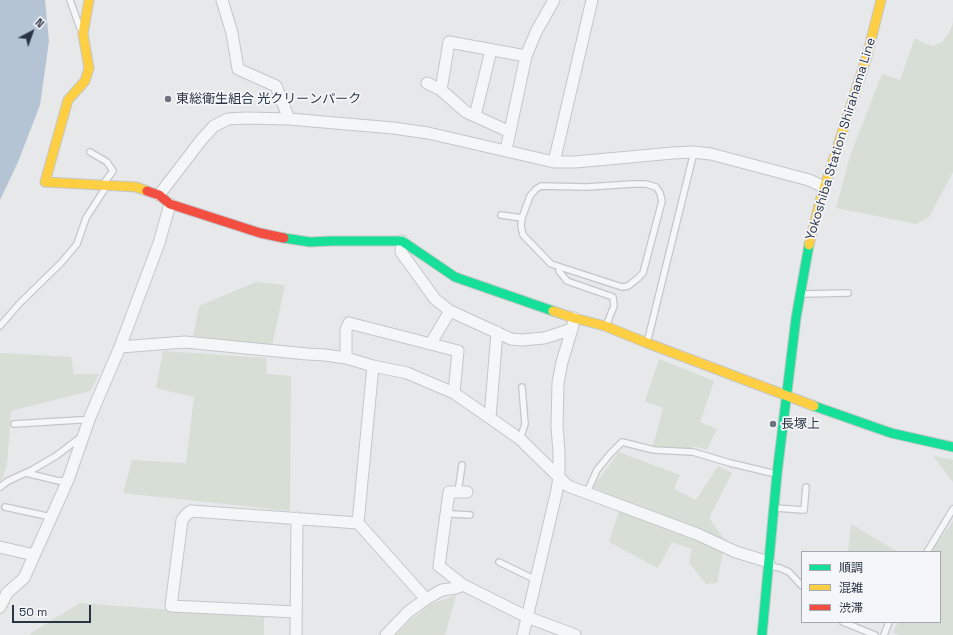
<!DOCTYPE html>
<html>
<head>
<meta charset="utf-8">
<style>
	body { margin:0 }
	#map { position:relative; width:953px; height:635px; overflow:hidden; background:#e6e8ea; font-family:"Space Grotesk","Noto Sans JP",sans-serif }
	canvas { display:block }
	.legend { position:absolute; left:801px; top:551px; width:140px; height:72px; box-sizing:border-box; background:#f4f6f9; border:1px solid #a4a8b1; margin:0; padding:5px 7px; list-style:none; font-size:12px; color:#2b3445 }
	.legend li { display:flex; align-items:center; gap:8px; height:20px }
	.legend b { width:20px; border:1px solid #a4a8b1 }
	.north { position:absolute; left:12px; top:12px; width:40px; height:40px; -webkit-text-stroke:3px #f4f6f9; paint-order:stroke; rotate:41deg; font-size:11px; font-weight:700; line-height:16px; text-align:center; color:#2b3445 }
	.north::after { content:''; display:block; margin:auto; width:14px; height:18px; background:#2b3445; clip-path:polygon(50% 0,100% 100%,50% 72%,0 100%) }
	.scale { position:absolute; left:12px; top:605px; width:79px; height:18px; box-sizing:border-box; border:2px solid #2b3445; border-top:0; padding-left:5px; font-size:12px; line-height:14px; white-space:nowrap; color:#2b3445; -webkit-text-stroke:3px #f4f6f9; paint-order:stroke }
</style>
</head>
<body>
<div id="map">
<canvas width="953" height="635"></canvas>
<ul class="legend">
<li><b style="height:5px;background:#16e098"></b>順調</li>
<li><b style="height:5px;background:#ffcf43"></b>混雑</li>
<li><b style="height:5px;background:#f24e42"></b>渋滞</li>
</ul>
<div class="north">N</div>
<div class="scale">50 m</div>
</div>
<script>
const c = document.querySelector('canvas').getContext('2d');
c.lineJoin = 'round';
function paint(path, color) { c.fillStyle = color; c.fill(path, 'evenodd'); }
const poly = rows => new Path2D(rows.map(r => 'M' + r).join(''));
function stroke(path, color, width, dash) { c.strokeStyle = color; c.lineWidth = width; c.lineCap = dash ? 'butt' : 'round'; c.setLineDash(dash || []); c.stroke(path); }
function drawText(font, color, halo, rows, align = 'center') {
  c.font = font + ' "Space Grotesk","Noto Sans JP",sans-serif'; c.lineWidth = 3.5; c.setLineDash([]); c.textBaseline = 'middle'; c.strokeStyle = halo; c.fillStyle = color; for (const [text, x, y, turn = 0] of rows) {
    c.save(); c.translate(x, y); c.rotate((+turn || 0) * Math.PI / 180); c.textAlign = isNaN(turn) ? turn : align; if (halo) c.strokeText(text, 0, 0); c.fillText(text, 0, 0); c.restore();
  }
}
paint(poly([
	[953,23,953,172,929,217,916,224,836,208,850,156,882,74,900,80,915,38,921,42,933,46,942,42,949,33],
	[256,282,285,285,272,346,193,336,199,306],
	[163,351,266,358,267,374,291,376,290,511,123,493,132,460,186,463,194,397,156,388],
	[0,353,71,357,74,374,99,374,90,391,11,411,7,465,0,485],
	[659,359,714,381,700,422,717,429,707,450,694,446,684,456,653,446,663,408,645,401],
	[619,452,680,475,674,489,696,500,718,466,732,473,709,518,725,540,717,583,706,584,689,563,692,549,672,542,658,568,609,542,622,502,593,487],
	[933,456,953,460,953,482],
	[953,521,953,635,899,635,893,632,898,622,940,622,940,552,930,552],
	[851,524,898,552,848,552],
	[456,595,445,635,395,635,412,619,431,604],
	[80,603,264,617,264,635,30,635,31,633]
]), '#d6ded6');
paint(poly([
	[0,0,45,0,49,41,40,105,18,162,0,200]
]), '#b4c4d5');
const lane = poly([
	[70,0,80,28],
	[90,152,107,162,113,171,104,183],
	[633,184,646,184,656,187,660,193,662,201,643,273,637,279,628,286,622,287,551,264,523,235,521,226,522,218,530,196,536,189,541,186,587,187,633,184],
	[501,215,522,218],
	[559,267,559,271,567,281,613,297,614,306,606,326],
	[802,294,848,293],
	[0,326,19,304,61,263,77,244,86,218,106,187],
	[647,343,694,152],
	[14,424,79,420,89,420],
	[520,439,525,424,522,387],
	[26,473,59,481,68,480],
	[0,487,8,481,32,470,56,456,81,437],
	[458,492,462,465],
	[587,492,597,470,610,454,622,442,654,450,693,452,730,463,776,474],
	[5,507,51,517],
	[775,508,804,510,806,487],
	[446,512,453,514,470,515],
	[927,552,953,509],
	[499,562,536,580],
	[769,566,780,568,789,572,802,586],
	[843,622,875,635],
	[884,635,889,622]
]);
const street = poly([
	[222,0,232,33,238,69,276,86,289,119],
	[427,83,441,90,466,112,510,132],
	[441,90,449,42,526,56],
	[475,116,491,50],
	[506,150,526,56,536,32,554,0],
	[554,162,592,0],
	[159,195,202,139,214,126,228,119,247,118,289,119,393,128,428,133,554,162,575,162,673,153,692,152,711,154,809,180,824,187],
	[402,241,401,252,435,299,450,311,511,339,522,340,544,338,554,335,572,329],
	[431,343,450,311],
	[120,347,185,342,307,354,325,355,346,358,373,366,407,373,454,393,490,418,520,439,568,486,697,534,736,552,769,562],
	[346,358,346,330,349,323,458,351,454,393],
	[490,418,497,332],
	[467,492,449,492,439,566,463,585,527,617,575,635],
	[358,523,373,366],
	[0,547,34,555],
	[0,607,7,593,24,578,68,480,90,417,120,347,159,243,170,204],
	[296,612,171,606,182,520,187,514,191,511,358,523,426,599],
	[296,635,297,518],
	[386,635,408,612,426,599,442,590,456,588,463,585],
	[523,635,557,490,559,477,559,453,557,426,558,383,562,362,572,329,574,318]
]);
const fast = poly([
	[284,238,310,242,331,241,402,241,455,277,553,311],
	[814,406,891,433,953,447],
	[762,635,777,474,796,318,809,245]
]);
const slow = poly([
	[89,0,83,34,89,68,85,81,68,100,45,182,136,187,147,191],
	[809,245,820,201,867,56,881,0],
	[553,311,574,318,605,326,647,343,814,406]
]);
const jam = poly([
	[147,191,159,195,170,204,260,233,284,238]
]);
stroke(lane, '#c4c6c8', 8);
stroke(street, '#c4c6c8', 13);
stroke(fast, '#c4c6c8', 11);
stroke(slow, '#c4c6c8', 11);
stroke(jam, '#c4c6c8', 11);
stroke(lane, '#f5f6f7', 5.5);
stroke(street, '#f5f6f7', 11);
stroke(fast, '#16e098', 9);
stroke(slow, '#ffcf43', 9);
stroke(jam, '#f24e42', 9);
for (const [x, y, r, color] of [
	[168,99,4,"#6c737f"],
	[773,424,4,"#6c737f"]
]) { const dot = new Path2D(); dot.arc(x, y, r, 0, 2 * Math.PI); c.fillStyle = color; c.fill(dot); stroke(dot, '#f4f6f9', 1.5); }
drawText('13px', '#2b3445', '#f4f6f9', [
	["東総衛生組合 光クリーンパーク",176,99],
	["長塚上",781,424]
], 'left');
drawText('13px', '#2b3445', '#f4f6f9', [
	["Yokoshiba Station Shirahama Line",841,139,-73]
]);
</script>
</body>
</html>
